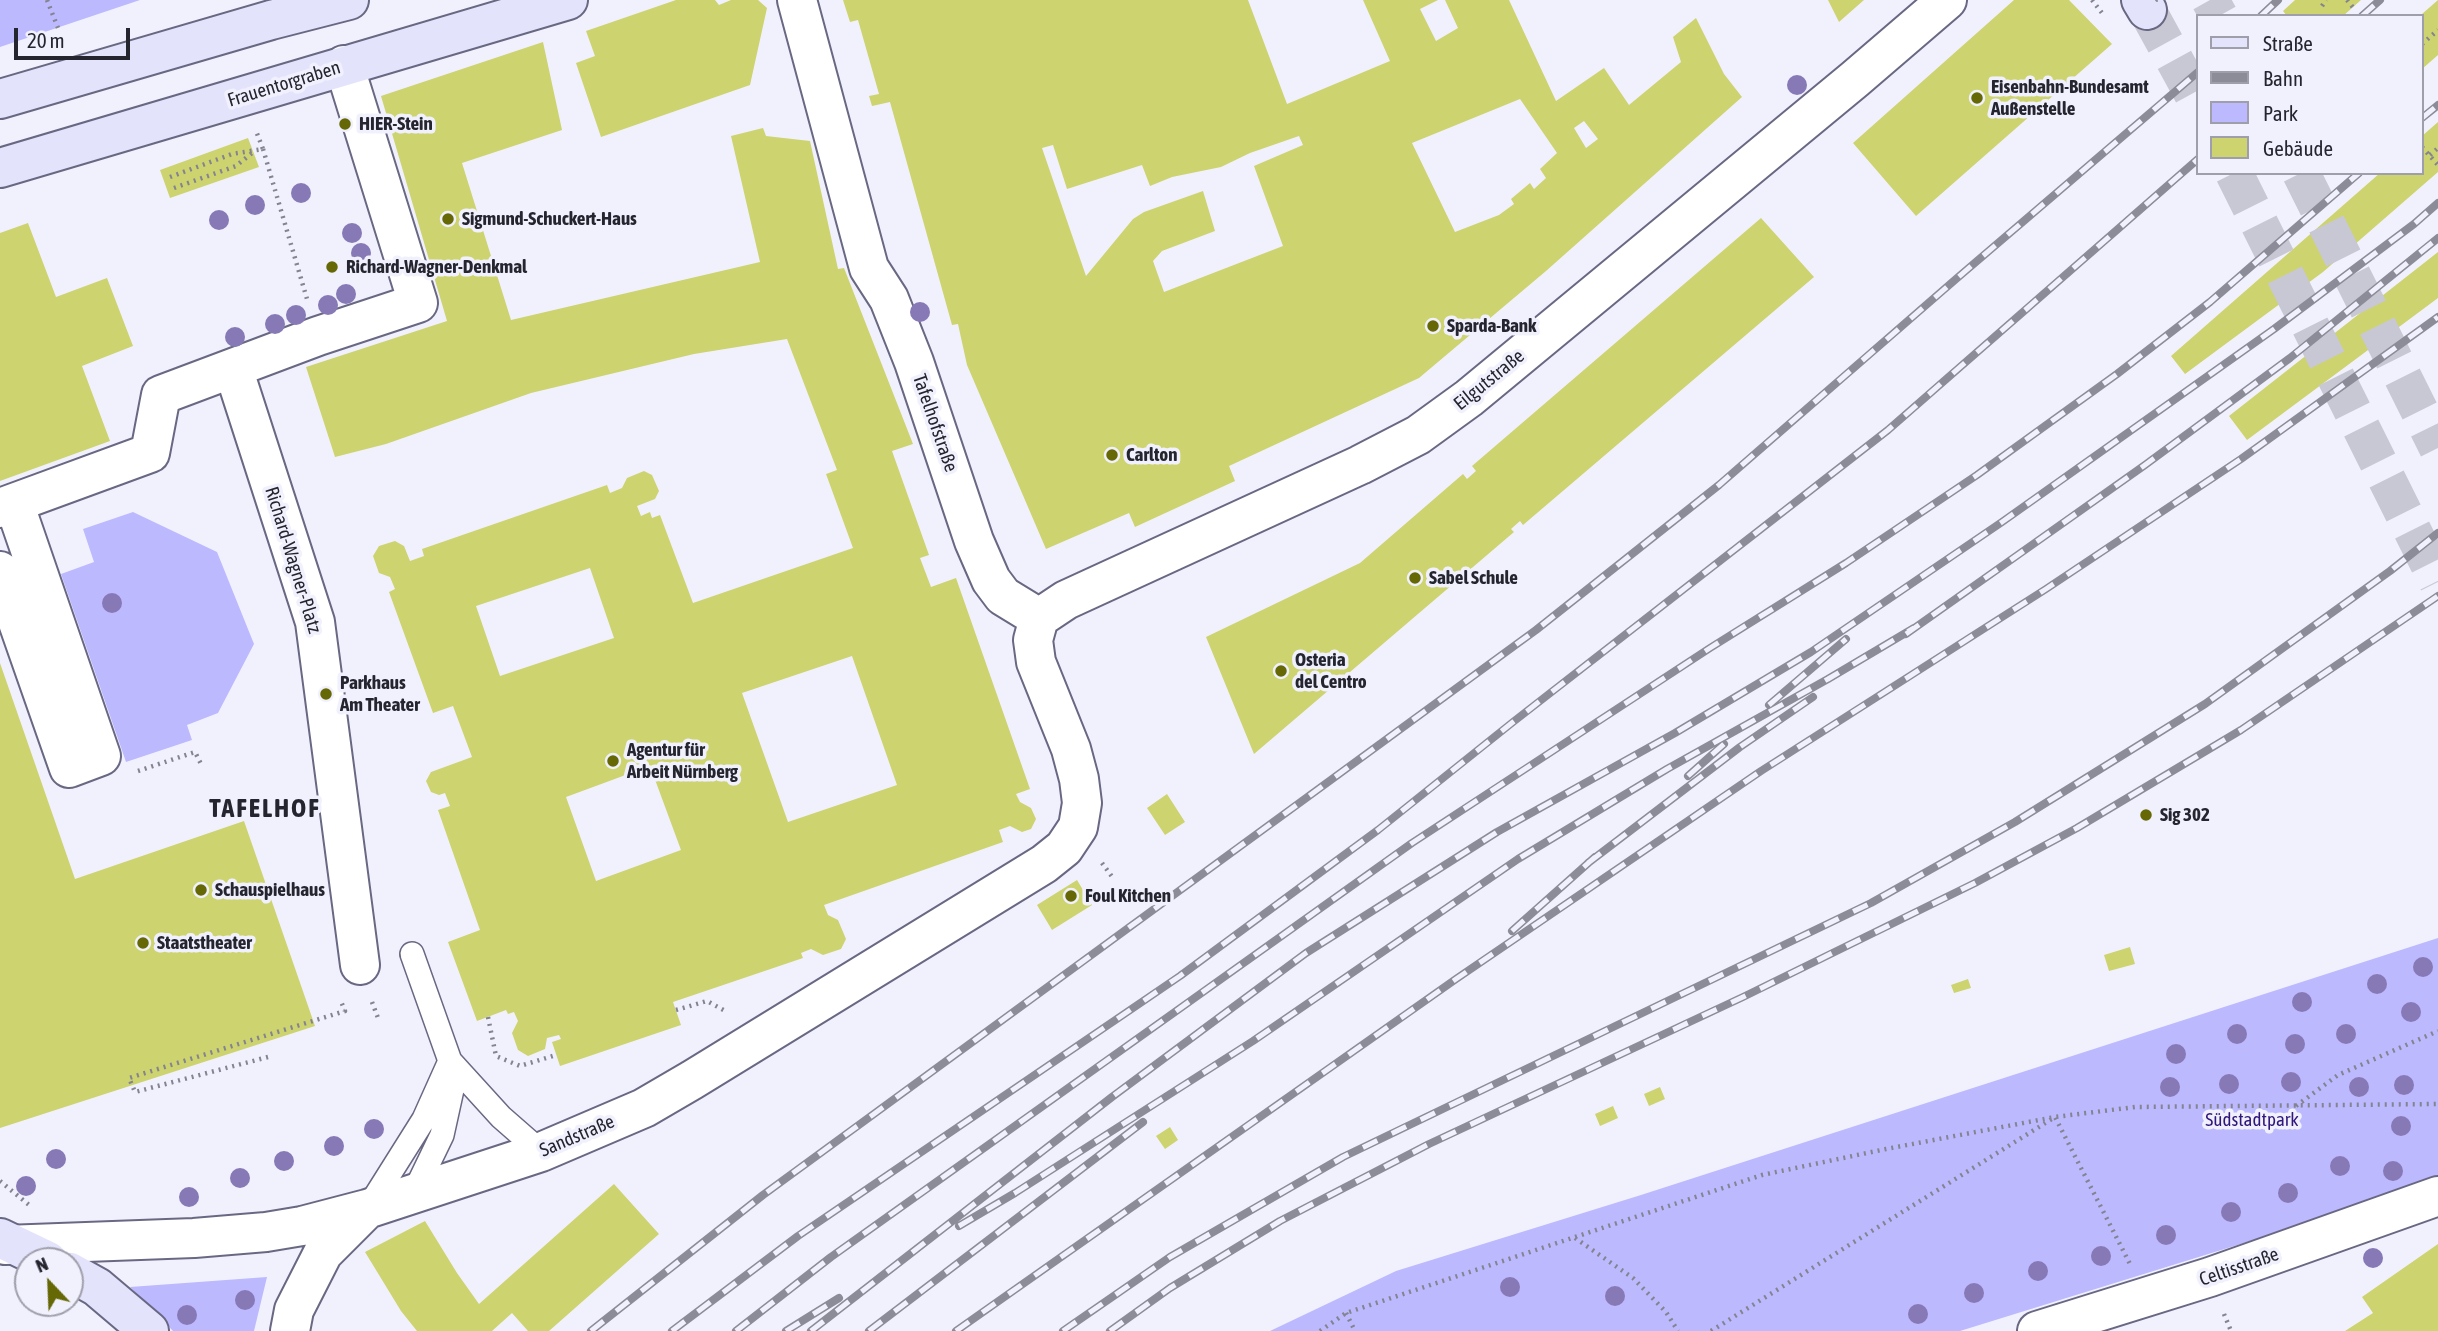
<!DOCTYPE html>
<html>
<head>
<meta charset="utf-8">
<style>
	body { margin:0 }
	#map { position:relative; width:2438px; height:1331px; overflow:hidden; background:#f1f1fe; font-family:"Asap Condensed",sans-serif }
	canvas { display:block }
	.legend { position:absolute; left:2196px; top:14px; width:228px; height:161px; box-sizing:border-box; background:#f1f1fe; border:2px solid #9f9fac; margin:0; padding:9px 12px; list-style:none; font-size:21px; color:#252530 }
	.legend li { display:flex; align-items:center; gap:14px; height:35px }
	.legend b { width:35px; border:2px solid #9f9fac }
	.north { position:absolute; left:14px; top:1247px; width:70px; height:70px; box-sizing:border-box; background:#f1f1fe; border:2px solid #9f9fac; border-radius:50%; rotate:337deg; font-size:19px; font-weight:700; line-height:28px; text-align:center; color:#252530 }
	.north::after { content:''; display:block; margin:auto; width:24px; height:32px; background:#666806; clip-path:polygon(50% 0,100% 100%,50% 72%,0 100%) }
	.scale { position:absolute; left:14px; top:28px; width:116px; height:32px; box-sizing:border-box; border:4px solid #252530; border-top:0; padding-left:9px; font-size:21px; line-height:24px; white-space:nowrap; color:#252530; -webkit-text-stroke:5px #f1f1fe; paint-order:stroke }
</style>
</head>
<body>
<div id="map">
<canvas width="2438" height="1331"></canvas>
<ul class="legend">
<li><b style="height:9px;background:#e4e3fc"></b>Straße</li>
<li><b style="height:9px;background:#8c8c98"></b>Bahn</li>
<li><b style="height:19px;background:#bcb9fe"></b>Park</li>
<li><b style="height:19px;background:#cdd36e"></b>Gebäude</li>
</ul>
<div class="north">N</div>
<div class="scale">20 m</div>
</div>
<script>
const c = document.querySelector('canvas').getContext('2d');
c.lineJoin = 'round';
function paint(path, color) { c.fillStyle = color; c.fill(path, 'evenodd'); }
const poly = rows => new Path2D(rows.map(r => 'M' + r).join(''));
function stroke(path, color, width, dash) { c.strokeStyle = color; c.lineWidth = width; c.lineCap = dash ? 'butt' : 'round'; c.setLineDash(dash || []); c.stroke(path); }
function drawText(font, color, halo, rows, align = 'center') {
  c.font = font + ' "Asap Condensed",sans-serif'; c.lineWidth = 7; c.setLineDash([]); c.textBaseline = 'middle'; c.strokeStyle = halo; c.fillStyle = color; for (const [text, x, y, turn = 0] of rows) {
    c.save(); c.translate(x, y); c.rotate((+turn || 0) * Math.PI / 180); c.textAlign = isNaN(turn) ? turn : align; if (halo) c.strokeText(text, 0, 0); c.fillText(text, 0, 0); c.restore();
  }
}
paint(poly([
	[0,0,140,0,0,47],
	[133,512,217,552,254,644,218,713,187,725,192,740,126,762,61,574,94,562,83,529],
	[2438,938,2438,1180,2289,1229,1960,1331,1270,1331,1396,1271,1641,1195],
	[267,1277,254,1331,173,1331,130,1287]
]), '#bcb9fe');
paint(poly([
	[676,0,715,0,719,5,731,0,758,0,767,8,750,85,601,137,576,63,595,56,586,31],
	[843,0,1248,0,1287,104,1390,61,1363,0,1438,0,1420,9,1436,41,1458,28,1445,0,1509,0,1556,101,1604,68,1629,105,1681,62,1673,37,1696,18,1724,74,1742,97,1546,271,1419,378,1229,466,1235,481,1135,527,1129,513,1046,549,967,365,958,324,952,325,890,102,872,106,869,96,879,94,858,20,850,22],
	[1520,99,1557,153,1540,169,1546,178,1534,189,1530,183,1511,199,1514,204,1499,215,1455,232,1412,143],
	[1584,121,1598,139,1586,148,1574,128],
	[1299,136,1303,145,1254,166,1283,246,1164,292,1153,261,1162,251,1215,231,1203,191,1144,212,1133,219,1086,276,1042,148,1053,145,1067,189,1142,165,1150,186,1172,177,1221,167,1250,153],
	[1828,0,1864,0,1839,22],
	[2014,0,2069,0,2112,44,1916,216,1853,143],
	[2295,0,2361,0,2343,16,2287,16,2283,11],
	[2438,0,2438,55,2422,69,2422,14],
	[543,42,562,130,462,163,511,320,760,262,731,136,763,128,766,136,810,141,838,269,844,268,913,444,892,451,929,555,920,558,931,587,956,578,1030,789,1016,794,1020,802,1031,808,1036,819,1031,829,1022,832,1010,826,999,830,1003,842,824,905,828,915,838,920,846,939,841,949,823,955,811,949,801,953,803,958,673,1002,681,1025,560,1066,552,1042,561,1039,559,1035,547,1038,545,1049,528,1056,518,1050,512,1033,518,1021,514,1012,508,1014,506,1010,477,1021,448,942,480,930,438,810,450,806,445,793,439,795,431,792,426,781,431,772,472,757,453,706,433,713,389,592,395,589,390,577,379,573,373,556,379,546,395,541,404,546,410,561,424,556,422,549,607,485,610,493,622,488,627,478,644,471,652,475,659,491,655,499,637,506,641,516,650,512,652,518,660,515,693,603,853,548,826,474,837,470,787,339,694,354,531,393,386,444,335,457,306,367,447,321,381,96],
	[590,568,614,638,500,676,476,606],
	[852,656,897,785,788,822,742,693],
	[650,766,681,850,596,881,566,797],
	[2438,122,2438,172,2323,272,2185,374,2171,356,2380,173,2422,173,2422,136],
	[248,138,259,167,170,198,160,170],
	[1761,218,1814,277,1523,525,1520,521,1511,529,1514,532,1254,754,1206,637,1360,563,1463,474,1467,479,1476,471,1472,466],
	[28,223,56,297,107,278,133,346,82,366,110,441,0,481,0,233],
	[2438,252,2438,298,2247,440,2229,416],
	[0,663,75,879,244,821,315,1026,0,1128],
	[1167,794,1185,822,1165,835,1147,808],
	[2148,808,2153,818,2143,822,2138,813],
	[1077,880,1092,905,1052,930,1037,905],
	[2130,947,2135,964,2109,971,2104,955],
	[1968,979,1971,988,1954,993,1951,985],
	[1660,1087,1665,1099,1649,1106,1644,1094],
	[1613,1106,1618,1118,1600,1126,1595,1114],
	[1170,1127,1178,1140,1165,1149,1156,1136],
	[614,1184,659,1234,549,1331,528,1331,512,1313,492,1331,417,1331,401,1311,365,1252,425,1221,457,1273,479,1304],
	[2438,1244,2438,1331,2345,1331,2373,1313,2362,1297]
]), '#cdd36e');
stroke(poly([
	[2210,0,2219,16],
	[2147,10,2198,103],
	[2234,173,2438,582],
	[2301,173,2438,448]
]), '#c8c8d5', 38, [38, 19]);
const lane = poly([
	[412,954,450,1061,501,1117,541,1152],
	[414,1193,442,1135,453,1085,451,1071],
	[368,1208,424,1119,450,1061]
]);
const street = poly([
	[797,0,869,268,889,299,914,362,974,541,991,580,1003,596,1039,618],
	[233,368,315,622,360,965],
	[0,508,150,453,161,395,318,336,418,303,344,65],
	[0,571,69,768,101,756,14,503],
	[1039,618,1066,600,1360,465,1418,435,1469,398,1855,79,1947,0],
	[5,1245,194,1238,266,1232,302,1226,367,1209,541,1152,644,1108,692,1080,1044,864,1064,848,1078,827,1082,803,1079,779,1071,749,1036,662,1033,640,1039,618],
	[290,1331,294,1310,323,1253,365,1211],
	[2037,1331,2210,1277,2438,1196]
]);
const secondary = poly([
	[2141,0,2147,10],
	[0,99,271,20,349,0],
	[0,168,568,0],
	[0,1238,48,1261],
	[70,1272,97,1287,149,1331]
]);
stroke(lane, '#696883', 26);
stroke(street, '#696883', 42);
stroke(secondary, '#696883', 42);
stroke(poly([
	[47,0,58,28],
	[2092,0,2102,13],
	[2347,0,2355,10],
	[2322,6,2326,0],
	[2422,44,2438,30],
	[2422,147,2438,165],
	[263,149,307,299],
	[2430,155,2438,148],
	[170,177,232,154,263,149,256,131],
	[174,188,236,166,252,153],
	[138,771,195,752,202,766],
	[1102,863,1113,878],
	[372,1002,378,1018],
	[676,1010,707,1001,727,1012],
	[488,1017,496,1056,520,1066,556,1055],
	[268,1057,135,1092,129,1078,345,1011,340,999],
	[2296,1106,2338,1075,2438,1031],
	[0,1181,29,1205],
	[1575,1238,1633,1278,1666,1312,1678,1331],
	[1346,1313,1355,1331],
	[2224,1314,2231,1331],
	[1320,1331,1346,1313,1762,1175,1886,1149,2055,1117,2135,1107,2438,1104],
	[1711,1331,2055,1117,2130,1264]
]), '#848490', 4.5, [2, 5]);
stroke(lane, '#fff', 23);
stroke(street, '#fff', 38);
stroke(secondary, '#e4e3fc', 38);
stroke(poly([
	[2156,0,2157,1]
]), '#8c8c98', 2);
const rail = poly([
	[2261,16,2278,0],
	[2362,16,2380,0],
	[2422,118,2438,105],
	[1906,634,2145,465,2290,358,2438,238],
	[1769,705,1846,639],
	[1688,776,1724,744],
	[1588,863,1740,747,1813,697],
	[1512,931,1595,857],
	[959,1226,1015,1193,1253,1041,1518,859,1667,769,1828,679,1914,628],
	[591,1331,763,1195,1536,630,1719,485,1956,279,2198,72],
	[672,1331,798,1236,1180,976,1378,830,1513,722,1888,430,2198,159],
	[736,1331,831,1257,1412,843,1710,648,1846,563,1977,475,2117,374,2210,302,2359,173],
	[786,1331,839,1298],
	[811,1331,1112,1097,1306,953,1497,832,1675,733,1811,652,2002,522,2274,329,2414,224,2438,203],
	[869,1331,1143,1122],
	[956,1331,1456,979,1761,771,2046,589,2241,459,2438,317],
	[1063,1331,1170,1257,1343,1157,1871,903,2015,822,2205,704,2390,571,2438,533],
	[1110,1331,1170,1288,1280,1221,1429,1144,1743,997,1975,883,2077,828,2241,730,2438,596]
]);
stroke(rail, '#8c8c98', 8);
stroke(rail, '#f1f1fe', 5, [16]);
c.fillStyle = '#8779b6';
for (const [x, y] of [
	[1797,85],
	[301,193],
	[255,205],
	[219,220],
	[352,233],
	[361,253],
	[346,294],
	[328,305],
	[920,312],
	[296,315],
	[275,324],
	[235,337],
	[112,603],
	[2423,967],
	[2377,984],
	[2302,1002],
	[2411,1012],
	[2237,1034],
	[2346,1034],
	[2295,1044],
	[2176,1054],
	[2291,1082],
	[2229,1084],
	[2404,1085],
	[2170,1087],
	[2359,1087],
	[2401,1126],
	[374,1129],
	[334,1146],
	[56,1159],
	[284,1161],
	[2340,1166],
	[2393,1171],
	[240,1178],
	[26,1186],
	[2288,1193],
	[189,1197],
	[2231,1212],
	[2166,1235],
	[2101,1256],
	[2373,1258],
	[2038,1271],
	[1510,1287],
	[1974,1293],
	[1615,1296],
	[245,1300],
	[1918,1314],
	[187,1315]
]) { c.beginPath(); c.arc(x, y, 10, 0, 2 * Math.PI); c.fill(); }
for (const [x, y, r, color] of [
	[1977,98,7,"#666806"],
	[345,124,7,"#666806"],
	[448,219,7,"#666806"],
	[332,267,7,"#666806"],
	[1433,326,7,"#666806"],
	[1112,455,7,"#666806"],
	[1415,578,7,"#666806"],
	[1281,671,7,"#666806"],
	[326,694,7,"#666806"],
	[613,761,7,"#666806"],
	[2146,815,7,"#666806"],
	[201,890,7,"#666806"],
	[1071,896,7,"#666806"],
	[143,943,7,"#666806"]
]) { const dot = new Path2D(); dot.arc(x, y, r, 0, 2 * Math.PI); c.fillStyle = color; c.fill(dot); stroke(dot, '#f1f1fe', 2.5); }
drawText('19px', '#252530', '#f1f1fe', [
	["Frauentorgraben",284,84,-17],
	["Eilgutstraße",1489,380,-39],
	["Tafelhofstraße",935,423,71],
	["Richard-Wagner-Platz",293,560,73],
	["Sandstraße",577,1136,-23],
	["Celtisstraße",2239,1267,-19]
]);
drawText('bold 19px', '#252530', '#f1f1fe', [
	["Eisenbahn-Bundesamt",1991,87],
	["Außenstelle",1991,109],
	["HIER-Stein",359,124],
	["Sigmund-Schuckert-Haus",462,219],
	["Richard-Wagner-Denkmal",346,267],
	["Sparda-Bank",1447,326],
	["Carlton",1126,455],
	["Sabel Schule",1429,578],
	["Osteria",1295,660],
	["del Centro",1295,682],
	["Parkhaus",340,683],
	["Am Theater",340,705],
	["Agentur für",627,750],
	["Arbeit Nürnberg",627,772],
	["Sig 302",2160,815],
	["Schauspielhaus",215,890],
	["Foul Kitchen",1085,896],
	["Staatstheater",157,943]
], 'left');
drawText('19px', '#31167b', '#f1f1fe', [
	["Südstadtpark",2252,1120]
]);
c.letterSpacing = '2px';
drawText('bold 26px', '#252530', '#f1f1fe', [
	["TAFELHOF",265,809]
]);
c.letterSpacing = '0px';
</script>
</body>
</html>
